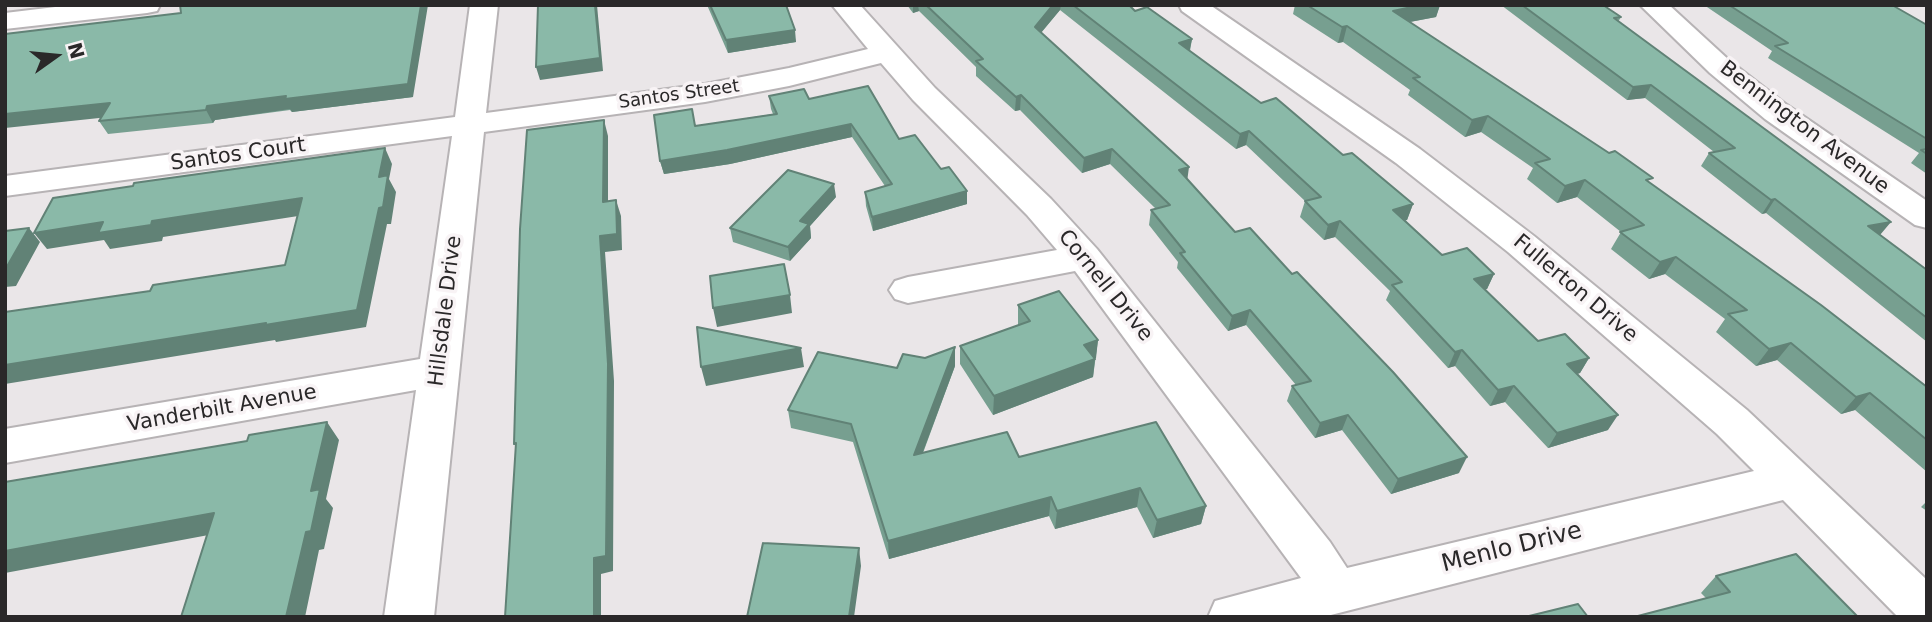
<!DOCTYPE html>
<html>
<head>
<meta charset="utf-8">
<style>
	body { margin:0 }
	#map { position:relative; width:1932px; height:622px; overflow:hidden; background:#eae6e8; font-family:"DejaVu Sans",sans-serif }
	canvas { display:block }
	.frame { position:absolute; inset:0; border:7px solid #2a2829; pointer-events:none }
	.north { position:absolute; left:21px; top:21px; width:70px; height:70px; -webkit-text-stroke:5px #f8f3f5; paint-order:stroke; rotate:75deg; font-size:19px; font-weight:700; line-height:28px; text-align:center; color:#2a2829 }
	.north::after { content:''; display:block; margin:auto; width:24px; height:32px; background:#2a2829; clip-path:polygon(50% 0,100% 100%,50% 72%,0 100%) }
</style>
</head>
<body>
<div id="map">
<canvas width="1932" height="622"></canvas>
<div class="frame"></div>
<div class="north">N</div>
</div>
<script>
const c = document.querySelector('canvas').getContext('2d');
c.lineJoin = 'round';
const poly = rows => new Path2D(rows.map(r => 'M' + r).join(''));
function stroke(path, color, width, dash) { c.strokeStyle = color; c.lineWidth = width; c.lineCap = dash ? 'butt' : 'round'; c.setLineDash(dash || []); c.stroke(path); }
function paint(path, color) { c.fillStyle = color; c.fill(path, 'evenodd'); }
function drawText(font, color, halo, rows, align = 'center') {
  c.font = font + ' "DejaVu Sans",sans-serif'; c.lineWidth = 7; c.setLineDash([]); c.textBaseline = 'middle'; c.strokeStyle = halo; c.fillStyle = color; for (const [text, x, y, turn = 0] of rows) {
    c.save(); c.translate(x, y); c.rotate((+turn || 0) * Math.PI / 180); c.textAlign = isNaN(turn) ? turn : align; if (halo) c.strokeText(text, 0, 0); c.fillText(text, 0, 0); c.restore();
  }
}
const minor = poly([
	[72,5,160,5,157,11,147,13,5,29,5,13,72,5],
	[470,5,498,5,486,113,705,84,789,68,868,49,832,5,860,5,935,88,1051,199,1097,249,1330,542,1347,568,1754,471,1717,434,1508,252,1396,163,1182,11,1179,5,1210,5,1420,149,1534,236,1747,410,1927,580,1927,617,1898,617,1783,500,1323,617,1208,617,1215,601,1301,578,1075,271,908,303,895,299,889,290,895,281,908,277,1057,250,1027,215,913,100,881,63,789,86,705,102,484,132,434,617,384,617,416,390,5,463,5,429,420,359,452,136,5,196,5,176,455,117,470,5],
	[1640,5,1669,5,1730,61,1787,105,1927,201,1927,228,1915,225,1765,119,1710,73,1640,5]
]);
stroke(minor, '#b7b3b5', 4);
paint(minor, '#fff');
paint(poly([
	[707,5,786,5,796,42,728,53],
	[907,5,1129,5,1135,11,1192,39,1190,51,1261,103,1343,155,1413,204,1407,220,1405,220,1442,255,1494,274,1487,289,1485,289,1538,341,1589,358,1580,373,1577,374,1608,430,1548,448,1505,402,1490,406,1455,366,1448,368,1386,300,1390,291,1335,237,1324,240,1300,217,1305,201,1246,145,1236,149,1060,10,1041,33,1187,179,1235,232,1459,473,1391,494,1342,430,1315,438,1287,401,1292,386,1296,385,1246,325,1228,331,1177,268,1178,262,1149,225,1151,210,1156,209,1110,164,1082,173,1020,110,1015,111,976,76,976,67,919,11,913,13],
	[1295,5,1440,5,1436,17,1410,22,1650,183,1927,387,1927,472,1855,410,1841,414,1777,360,1756,366,1716,332,1725,319,1665,274,1649,279,1611,249,1621,232,1577,197,1557,203,1527,179,1533,168,1481,132,1465,137,1408,95,1410,90,1343,42,1338,43,1293,14],
	[1501,5,1603,5,1621,17,1618,22,1880,235,1927,270,1927,342,1766,213,1762,214,1701,166,1709,153,1714,152,1645,98,1627,100],
	[1704,5,1892,5,1927,25,1927,174,1911,163,1919,153,1768,58,1772,51],
	[5,34,413,97,292,112,290,110,215,120,213,123,108,134,99,121,101,118],
	[769,96,809,99,899,139,967,204,873,231,866,206,865,192,885,186,852,137,730,164,664,174,660,161,695,126,773,114,771,109],
	[836,197,810,226,811,238,790,261,733,242,730,228],
	[1018,305,1098,340,1093,377,993,415,960,364,960,346,1019,325,1018,324],
	[955,366,923,453,1019,457,1206,506,1201,524,1153,538,1137,507,1055,529,1049,516,889,559,853,442,791,428,788,410],
	[1927,501,1927,511,1921,507],
	[1716,576,1858,617,1706,598,1701,593]
]), '#779f90');
paint(poly([
	[421,5,428,5,413,97,292,112,290,109,215,120,213,123,206,110,207,106],
	[595,5,597,5,603,71,540,80,536,67],
	[913,5,918,5,919,11,913,13],
	[1053,5,1061,5,1060,10,1034,41,1035,27],
	[1421,5,1440,5,1436,17,1388,26,1393,11],
	[1347,26,1343,42,1338,43,1342,27],
	[795,30,796,42,728,53,726,40],
	[1192,39,1189,53,1179,43],
	[1651,85,1645,98,1627,100,1633,87],
	[1021,95,1020,110,1015,111,1016,97],
	[110,103,118,116,5,128,5,114],
	[1488,116,1481,132,1465,137,1472,120],
	[604,120,608,136,608,219,603,202],
	[851,124,852,137,730,164,664,174,660,161],
	[1249,131,1246,145,1236,149,1240,134],
	[385,148,392,164,389,179,396,192,391,224,387,224,366,327,276,342,275,340,5,384,5,365,266,323,379,177],
	[1112,149,1110,164,1082,173,1084,158],
	[1189,167,1187,182,1179,170],
	[1585,180,1577,197,1557,203,1565,186],
	[834,184,836,197,810,226,811,238,790,261,788,247,800,221],
	[967,191,967,204,873,231,872,217],
	[302,198,311,214,163,237,162,241,110,249,104,240,47,249,34,233,103,222,152,221],
	[1775,199,1766,213,1762,214,1771,200],
	[616,200,621,216,622,250,605,252,614,381,613,571,601,574,601,617,594,617,600,236],
	[1413,204,1407,220,1388,225,1393,210],
	[1340,221,1335,237,1324,240,1328,225],
	[1891,222,1880,235,1868,226],
	[29,228,40,242,16,286,5,287,5,270],
	[1676,257,1665,274,1649,279,1660,262],
	[1494,274,1487,289,1467,294,1474,279],
	[790,295,792,313,717,327,713,308],
	[1250,310,1246,325,1228,331,1232,316],
	[1098,340,1096,358,1082,363,1084,345],
	[1791,343,1777,360,1756,366,1769,349],
	[955,347,955,366,915,473,914,455],
	[801,348,804,367,706,386,701,367],
	[1462,350,1455,366,1448,368,1455,352],
	[1589,358,1580,373,1558,380,1567,364],
	[1095,359,1093,377,993,415,994,396],
	[1514,386,1505,402,1490,406,1498,390],
	[1870,393,1855,410,1841,414,1856,397],
	[1348,415,1342,430,1315,438,1320,423],
	[1618,415,1608,430,1548,448,1557,433],
	[327,422,339,440,326,499,333,508,324,549,319,550,305,617,286,617,311,491],
	[1467,457,1459,473,1391,494,1398,479],
	[1140,488,1137,507,1055,529,1057,511],
	[1051,497,1049,516,889,559,888,541],
	[1206,506,1201,524,1153,538,1157,520],
	[214,513,230,531,5,573,5,551],
	[859,548,861,566,854,617,849,617]
]), '#618276');
const building = poly([
	[180,5,421,5,408,84,285,99,286,96,207,106,206,110,99,121,110,103,5,114,5,34,181,13,180,5],
	[538,5,595,5,600,58,536,67,538,5],
	[710,5,786,5,795,30,726,40,710,5],
	[926,5,1053,5,1035,27,1189,167,1179,170,1235,232,1250,228,1292,274,1297,272,1393,372,1467,457,1398,479,1348,415,1320,423,1292,386,1311,381,1250,310,1232,316,1180,253,1185,252,1151,210,1170,205,1112,149,1084,158,1021,95,1016,97,976,61,983,59,926,5],
	[1073,5,1129,5,1135,11,1147,7,1192,39,1179,43,1261,103,1276,98,1343,155,1352,153,1413,204,1393,210,1442,255,1467,248,1494,274,1474,279,1538,341,1565,334,1589,358,1567,364,1618,415,1557,433,1514,386,1498,390,1462,350,1455,352,1392,285,1402,282,1340,221,1328,225,1305,201,1321,197,1249,131,1240,134,1073,5],
	[1307,5,1421,5,1393,11,1609,153,1615,151,1653,178,1646,180,1821,305,1927,387,1927,440,1870,393,1856,397,1791,343,1769,349,1728,314,1747,310,1676,257,1660,262,1620,232,1644,225,1585,180,1565,186,1535,163,1550,159,1488,116,1472,120,1413,78,1420,77,1347,26,1342,27,1307,5],
	[1522,5,1603,5,1621,17,1614,18,1891,222,1868,226,1927,270,1927,318,1775,199,1771,200,1709,153,1735,148,1651,85,1633,87,1522,5],
	[1729,5,1892,5,1927,25,1927,139,1775,46,1788,43,1729,5],
	[868,86,899,139,915,135,941,169,949,167,967,191,872,217,865,192,892,184,851,124,727,150,660,161,654,115,692,109,695,126,777,114,769,96,804,89,809,99,868,86],
	[604,120,603,202,616,200,617,234,600,236,608,364,606,556,594,558,594,617,505,617,516,443,514,444,520,229,527,130,604,120],
	[385,148,379,177,388,175,383,207,379,208,357,310,265,325,266,323,5,365,5,312,150,291,153,285,285,265,302,198,152,221,151,225,98,233,103,222,34,233,53,198,133,186,134,183,385,148],
	[1927,149,1927,154,1921,150,1927,149],
	[788,170,834,184,800,221,809,224,788,247,730,228,788,170],
	[29,228,5,270,5,231,29,228],
	[784,264,790,295,713,308,710,276,784,264],
	[1059,291,1098,340,1084,345,1095,359,994,396,960,346,1030,321,1018,305,1059,291],
	[697,327,801,348,701,367,697,327],
	[955,347,914,455,1007,432,1019,457,1156,422,1206,506,1157,520,1140,488,1057,511,1051,497,888,541,851,424,788,410,818,352,897,368,903,354,925,358,955,347],
	[327,422,311,491,320,489,311,531,306,532,286,617,181,617,214,513,5,551,5,482,247,441,249,435,327,422],
	[763,543,859,548,849,617,747,617,763,543],
	[1796,554,1858,617,1634,617,1730,592,1716,576,1796,554],
	[1578,604,1588,617,1525,617,1578,604]
]);
paint(building, '#8ab9a8');
stroke(building, '#618276', 2);
drawText('18px', '#2a2829', '#f8f3f5', [
	["Santos Street",679,95,-8]
]);
drawText('21px', '#2a2829', '#f8f3f5', [
	["Bennington Avenue",1804,128,37],
	["Santos Court",238,155,-8],
	["Cornell Drive",1105,286,51],
	["Fullerton Drive",1575,289,40],
	["Hillsdale Drive",446,311,-83],
	["Vanderbilt Avenue",222,409,-10]
]);
drawText('24px', '#2a2829', '#f8f3f5', [
	["Menlo Drive",1512,548,-14]
]);
</script>
</body>
</html>
